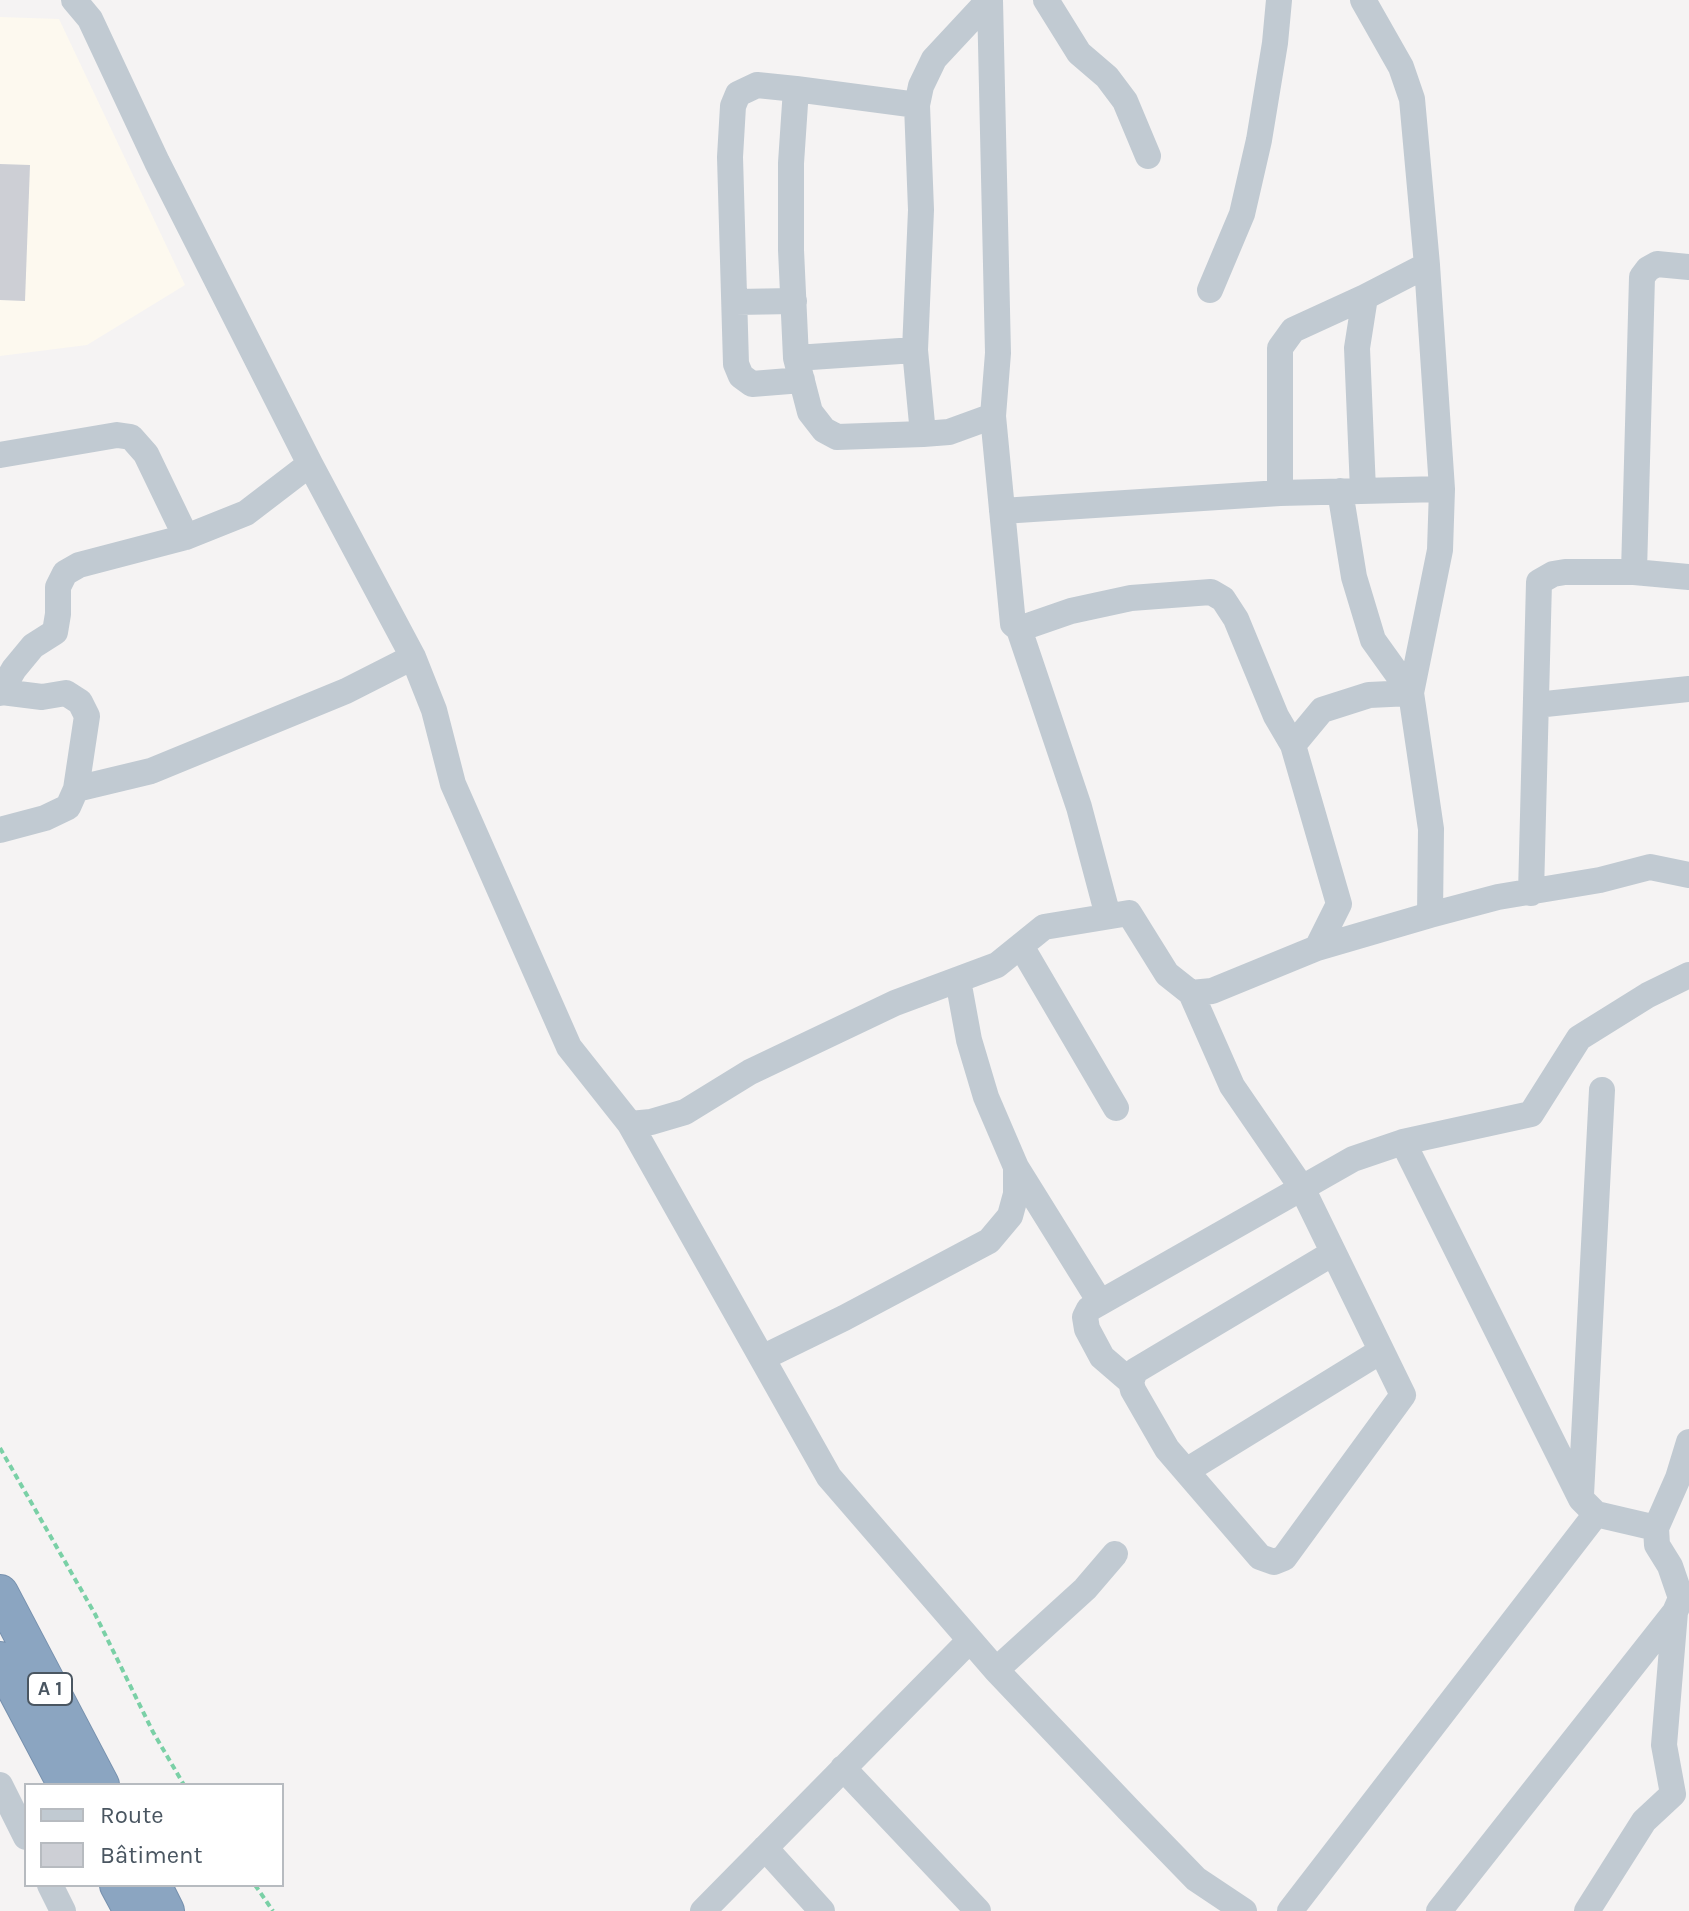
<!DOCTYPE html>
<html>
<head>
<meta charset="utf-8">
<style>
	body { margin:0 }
	#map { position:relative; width:1689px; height:1911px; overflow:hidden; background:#f5f3f3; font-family:Karla,sans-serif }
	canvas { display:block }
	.legend { position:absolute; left:24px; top:1783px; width:260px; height:104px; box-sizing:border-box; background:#fff; border:2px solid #b7bbc0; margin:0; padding:10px 14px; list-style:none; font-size:24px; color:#4a5661 }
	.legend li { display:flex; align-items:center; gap:16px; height:40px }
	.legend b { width:40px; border:2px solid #b7bbc0 }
</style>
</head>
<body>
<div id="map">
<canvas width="1689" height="1911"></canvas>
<ul class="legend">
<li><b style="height:10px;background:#c1cad2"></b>Route</li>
<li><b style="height:22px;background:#cdcfd5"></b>Bâtiment</li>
</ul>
</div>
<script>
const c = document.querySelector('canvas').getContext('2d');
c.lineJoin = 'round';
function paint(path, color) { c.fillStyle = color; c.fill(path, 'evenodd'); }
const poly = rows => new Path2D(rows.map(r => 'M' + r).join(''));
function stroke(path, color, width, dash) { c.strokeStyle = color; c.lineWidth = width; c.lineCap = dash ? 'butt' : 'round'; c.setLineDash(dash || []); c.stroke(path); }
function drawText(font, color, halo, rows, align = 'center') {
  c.font = font + ' Karla,sans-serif'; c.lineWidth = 7; c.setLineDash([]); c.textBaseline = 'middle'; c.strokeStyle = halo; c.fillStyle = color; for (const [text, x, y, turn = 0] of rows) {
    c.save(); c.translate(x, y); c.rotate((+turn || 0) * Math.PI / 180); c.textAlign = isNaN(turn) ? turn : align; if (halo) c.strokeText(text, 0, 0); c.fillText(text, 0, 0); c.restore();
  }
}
paint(poly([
	[0,17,59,19,185,285,87,345,0,356]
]), '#fdf9ef');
paint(poly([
	[0,164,30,165,25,301,0,300]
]), '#cdcfd5');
const highway = poly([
	[0,1593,101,1785],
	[0,1660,66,1785],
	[118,1885,132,1911],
	[153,1885,166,1911]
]);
stroke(highway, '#7690ad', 38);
stroke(poly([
	[0,1448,95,1614,153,1732,184,1785],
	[255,1885,273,1911]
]), '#7ad0a6', 4, [6, 4]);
stroke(poly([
	[74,0,90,19,157,162,310,464,413,657,434,710,453,784,569,1047,630,1124,829,1477,996,1670,1129,1810,1196,1879,1244,1911],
	[989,0,934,59,921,86,917,105,921,210,915,350,923,434,949,432,993,416],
	[990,0,998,353,993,416,1013,624,1019,629,1071,611,1131,598,1211,592,1223,599,1236,619,1276,716,1293,745],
	[1046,0,1079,53,1107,77,1125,101,1148,156],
	[1363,0,1401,67,1412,99,1427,265,1442,489,1440,550,1411,693,1431,829,1430,915,1498,897,1600,880,1650,867,1689,875],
	[796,89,757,85,738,94,733,106,730,157,736,364,741,376,752,384,802,380],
	[917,105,796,89,791,163,791,250,796,358,810,412,824,430,837,437,923,434],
	[1210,290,1242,214,1259,140,1275,43,1279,0],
	[736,302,794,301],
	[796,358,915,350],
	[0,455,117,435,131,437,146,454,186,537],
	[1363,490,1357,348,1365,297,1427,265],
	[1340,491,1354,577,1373,640,1411,693],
	[1280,493,1280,348,1293,330,1365,297],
	[1002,511,1280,493,1442,489],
	[1634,572,1642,277,1648,269,1657,264,1689,267],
	[1019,629,1079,807,1108,916],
	[0,693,14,669,33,646,55,632,58,614,58,587,65,573,79,565,186,537,246,513,310,464],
	[1536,705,1689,689],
	[76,789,151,771,346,691,413,657],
	[0,830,45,818,68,807,76,789,87,716,80,702,66,693,42,697,2,692],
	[1531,893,1539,582,1553,574,1565,572,1634,572,1689,577],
	[1021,946,1116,1108],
	[1317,948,1339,904,1293,745,1322,710,1369,695,1411,693],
	[958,980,969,1040,986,1097,1016,1167,1100,1302],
	[1191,993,1232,1086,1302,1188,1403,1395,1284,1558,1274,1562,1260,1557,1167,1449,1133,1390,1131,1382,1135,1371,1333,1253],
	[630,1124,651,1122,685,1112,750,1072,895,1003,997,965,1044,927,1129,913,1167,974,1191,993,1212,991,1317,948,1430,915],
	[1403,1142,1581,1499,1596,1514,1656,1528],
	[762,1358,844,1318,989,1241,1010,1216,1016,1194,1016,1167],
	[1131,1382,1102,1357,1087,1329,1085,1317,1089,1309,1353,1159,1403,1142,1531,1114,1579,1038,1648,995,1689,975],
	[1186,1471,1381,1351],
	[1581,1495,1602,1090],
	[996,1670,1085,1589,1115,1554],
	[843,1768,978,1911],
	[0,1785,26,1837],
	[765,1848,822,1911],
	[50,1885,63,1911],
	[703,1911,970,1640],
	[1290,1911,1596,1514],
	[1439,1911,1675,1612,1681,1598,1670,1566,1657,1545,1656,1528,1678,1478,1689,1442],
	[1587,1911,1644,1821,1673,1794,1664,1745,1675,1612]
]), '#c1cad2', 26);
stroke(highway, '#8ba5c1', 36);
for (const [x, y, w] of [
	[50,1689,44]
]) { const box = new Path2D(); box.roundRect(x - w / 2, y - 16, w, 32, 6); c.fillStyle = '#fff'; c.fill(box); stroke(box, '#4a5661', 2); }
drawText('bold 20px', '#4a5661', null, [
	["A 1",50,1689]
]);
</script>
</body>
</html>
